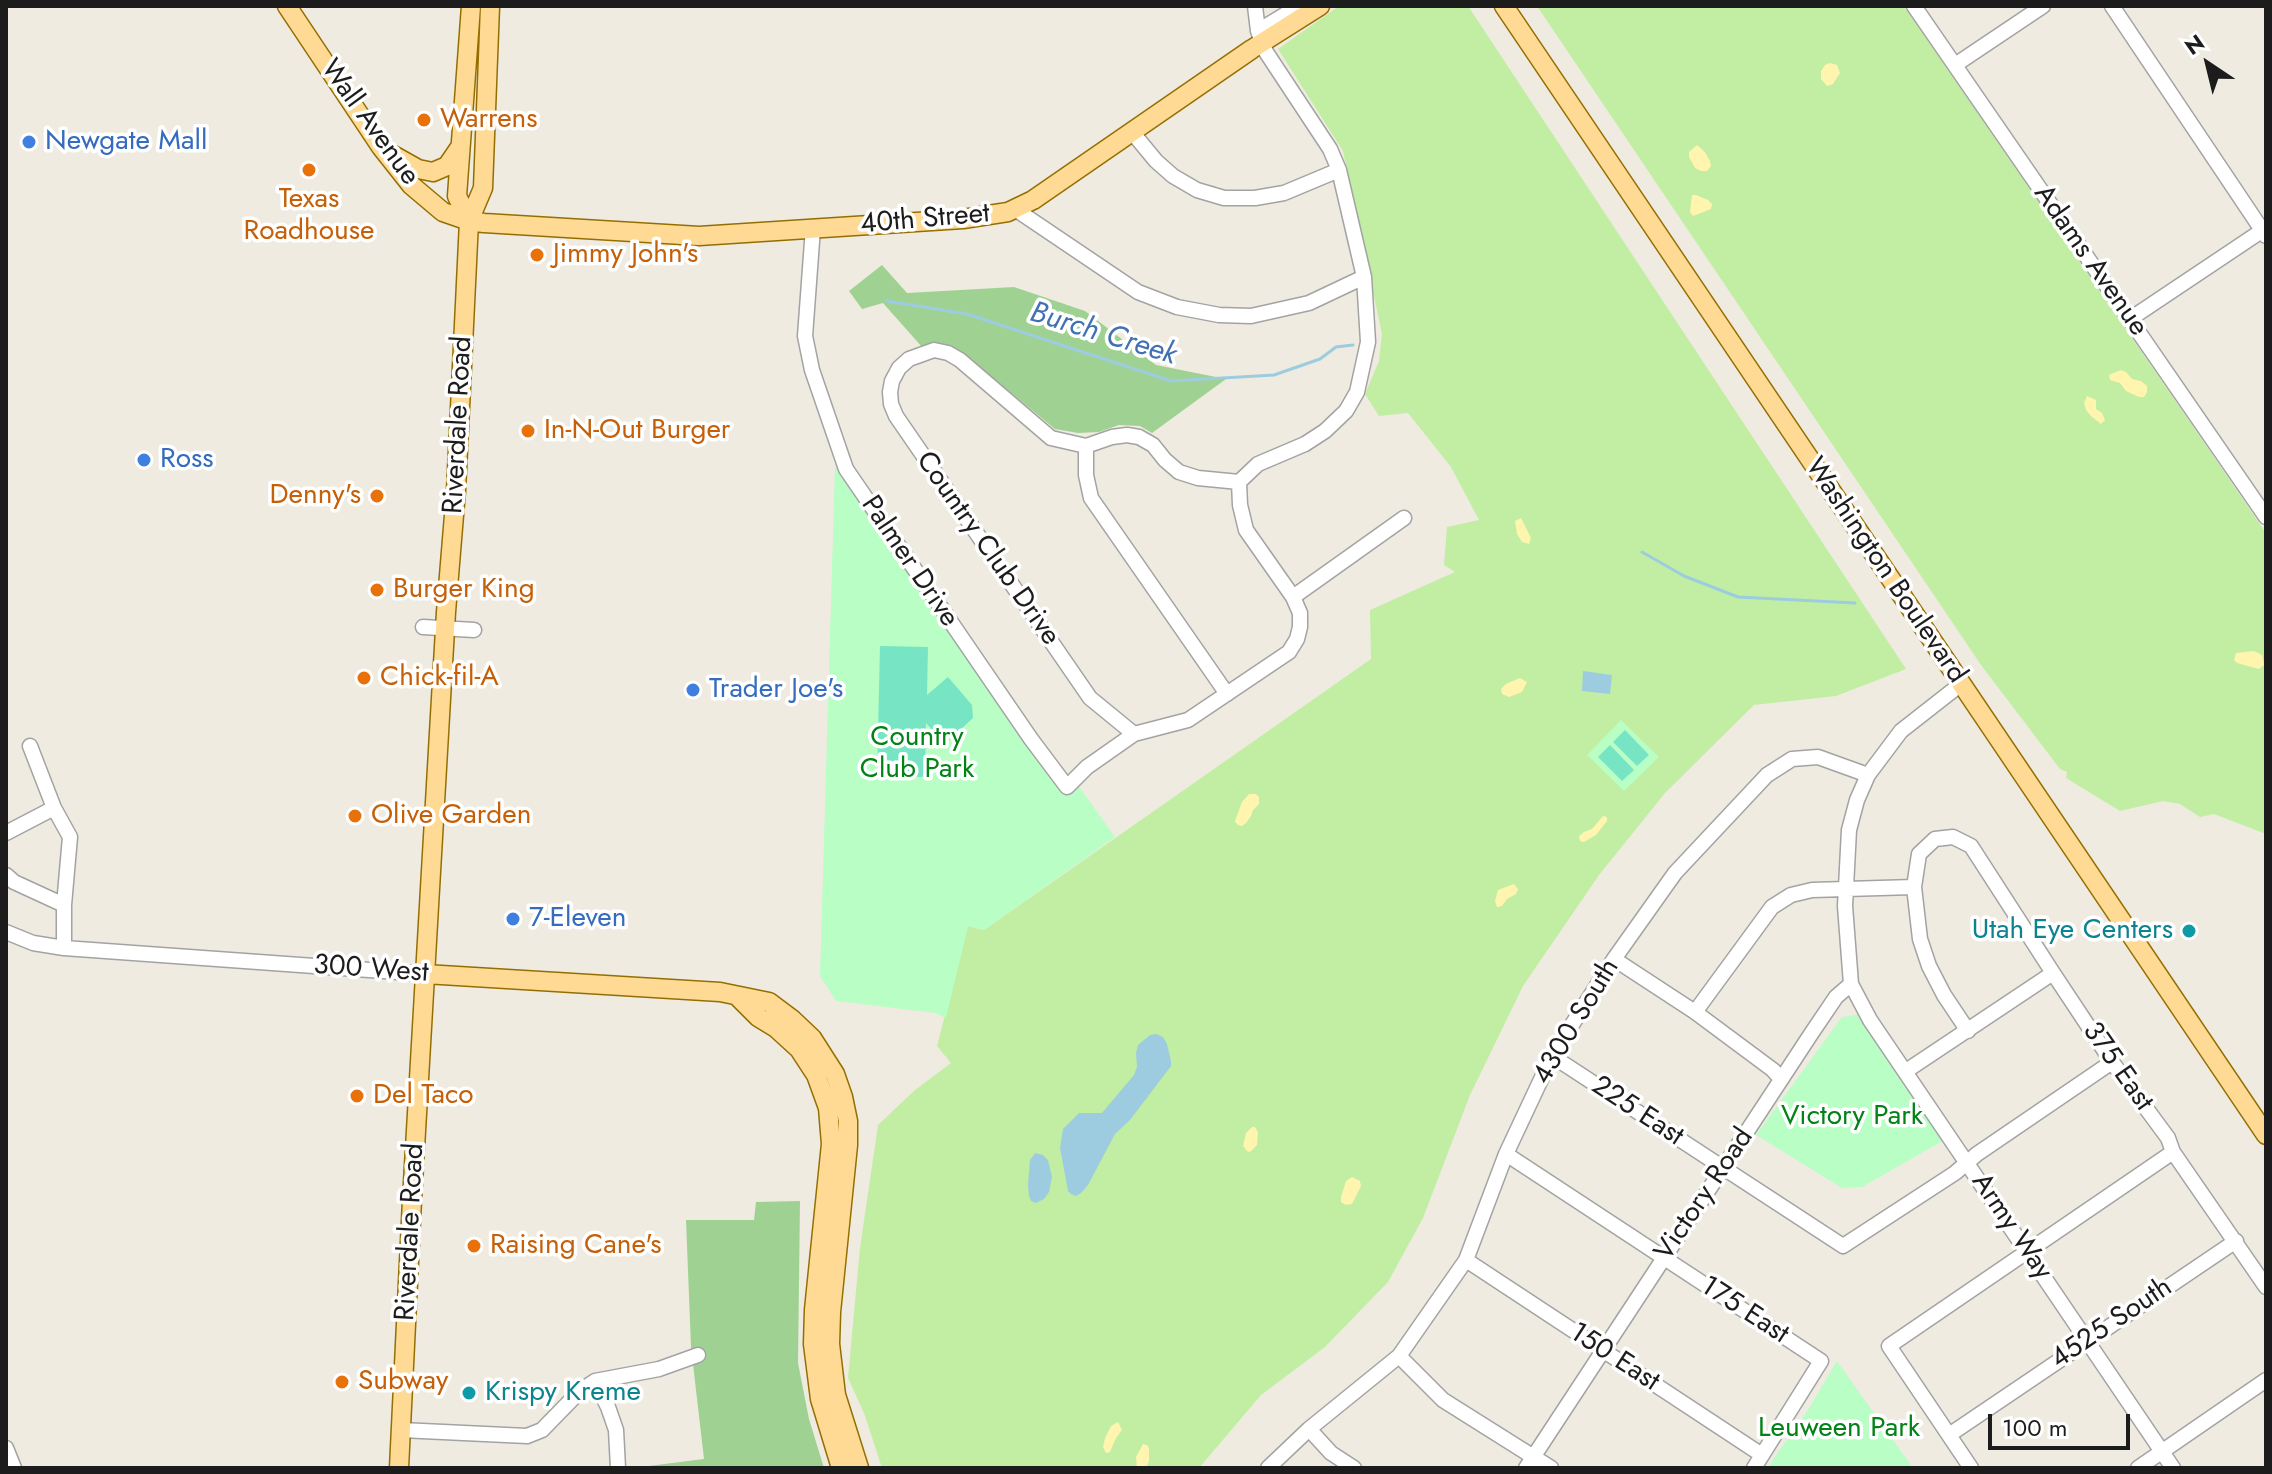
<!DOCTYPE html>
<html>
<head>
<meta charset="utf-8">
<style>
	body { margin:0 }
	#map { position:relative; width:2272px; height:1474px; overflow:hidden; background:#efebe1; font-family:Jost,sans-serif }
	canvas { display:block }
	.frame { position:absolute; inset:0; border:8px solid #1c1c1c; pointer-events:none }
	.north { position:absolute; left:2168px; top:24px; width:80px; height:80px; -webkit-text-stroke:6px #fff; paint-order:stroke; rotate:325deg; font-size:22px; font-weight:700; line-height:32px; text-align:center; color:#1c1c1c }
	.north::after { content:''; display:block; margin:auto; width:28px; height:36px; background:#1c1c1c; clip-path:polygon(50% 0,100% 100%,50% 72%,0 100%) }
	.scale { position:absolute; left:1988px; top:1414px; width:142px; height:36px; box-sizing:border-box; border:4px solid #1c1c1c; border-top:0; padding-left:10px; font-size:24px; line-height:28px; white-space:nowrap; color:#1c1c1c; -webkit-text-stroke:6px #fff; paint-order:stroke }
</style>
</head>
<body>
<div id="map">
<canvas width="2272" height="1474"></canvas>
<div class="frame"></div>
<div class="north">N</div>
<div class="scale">100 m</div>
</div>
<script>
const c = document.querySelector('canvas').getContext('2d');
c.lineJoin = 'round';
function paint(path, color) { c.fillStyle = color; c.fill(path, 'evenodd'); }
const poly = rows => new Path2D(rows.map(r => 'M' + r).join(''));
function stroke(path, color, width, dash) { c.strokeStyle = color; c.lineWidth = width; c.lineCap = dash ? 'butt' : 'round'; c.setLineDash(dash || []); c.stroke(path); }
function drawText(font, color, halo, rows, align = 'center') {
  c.font = font + ' Jost,sans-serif'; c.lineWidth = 7; c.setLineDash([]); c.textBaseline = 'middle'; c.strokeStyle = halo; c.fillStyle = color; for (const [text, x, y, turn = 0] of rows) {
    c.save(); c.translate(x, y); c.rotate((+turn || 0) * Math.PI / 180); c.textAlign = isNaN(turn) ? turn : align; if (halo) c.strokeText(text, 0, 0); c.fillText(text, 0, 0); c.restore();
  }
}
paint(poly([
	[1339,6,1468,6,1906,669,1836,696,1754,705,1665,793,1599,875,1523,986,1470,1095,1423,1218,1388,1282,1325,1347,1261,1395,1199,1468,882,1468,864,1413,848,1378,860,1248,878,1125,915,1090,951,1063,937,1046,968,926,984,930,1371,659,1370,610,1455,572,1444,565,1447,527,1479,520,1451,467,1408,413,1379,416,1365,394,1379,361,1382,334,1343,151,1278,49],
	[1537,6,1904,6,2266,533,2266,834,2214,814,2200,817,2180,804,2163,801,2120,811,2066,778,2067,772,2060,769,1981,665]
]), '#c1eea2');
paint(poly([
	[882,265,907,293,1014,287,1085,311,1156,365,1226,379,1152,433,1140,426,1119,425,1099,432,1078,433,1055,429,964,354,947,347,922,347,883,303,862,309,849,291],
	[800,1201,798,1363,809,1419,824,1468,633,1468,704,1459,691,1347,686,1220,754,1220,756,1202]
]), '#9fd292');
paint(poly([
	[1830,63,1837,65,1840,73,1833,84,1827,86,1821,79,1821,71,1825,65],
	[1697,145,1705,152,1710,161,1711,166,1707,171,1701,171,1695,168,1689,157,1689,152],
	[1692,195,1696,195,1708,200,1712,204,1711,209,1693,216,1690,212],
	[2121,370,2126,372,2132,379,2141,381,2147,386,2147,392,2144,397,2139,397,2126,391,2120,383,2110,380,2109,375],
	[2087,396,2096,400,2096,409,2102,413,2105,420,2101,424,2091,416,2086,410,2084,403],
	[1521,518,1531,538,1529,544,1522,542,1517,534,1515,521],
	[2254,651,2262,655,2263,659,2264,665,2259,669,2237,663,2234,660,2236,653],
	[1520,678,1527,682,1522,692,1509,697,1502,694,1501,689,1506,684],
	[1249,794,1256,794,1259,797,1259,804,1253,810,1251,816,1246,823,1242,826,1238,825,1235,822,1236,818,1242,802],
	[1603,816,1607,817,1607,821,1596,835,1584,842,1580,841,1579,836,1584,832,1592,829],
	[1514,884,1518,889,1516,894,1507,899,1502,906,1497,907,1495,901,1498,890],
	[1252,1127,1255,1127,1258,1132,1257,1145,1250,1152,1247,1151,1243,1146,1246,1133],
	[1352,1177,1360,1181,1361,1186,1352,1204,1346,1205,1341,1202,1341,1197,1346,1181],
	[1118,1422,1122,1430,1116,1438,1110,1452,1106,1453,1103,1447,1105,1438,1111,1426],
	[1143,1444,1147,1445,1149,1448,1149,1461,1146,1468,1137,1468,1136,1457]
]), '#fff5ae');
paint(poly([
	[835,466,1016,731,1059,790,1069,796,1078,785,1115,837,984,930,968,926,946,1018,936,1013,836,1001,820,976],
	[1621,720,1659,757,1624,791,1587,755],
	[1861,1014,1946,1139,1862,1187,1842,1188,1756,1135,1842,1017],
	[1837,1361,1913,1468,1767,1468,1808,1410]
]), '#b9fec4');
paint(poly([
	[880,646,928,647,927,695,948,677,972,705,973,718,945,744,926,723,925,777,877,776],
	[1625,730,1649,755,1637,766,1613,742],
	[1610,745,1634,770,1622,781,1598,757]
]), '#77e5c4');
paint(poly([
	[1583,671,1612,675,1610,694,1582,691],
	[1156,1034,1163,1037,1167,1044,1171,1061,1171,1066,1130,1120,1115,1134,1088,1185,1081,1193,1076,1196,1071,1194,1068,1191,1060,1148,1063,1129,1079,1113,1102,1113,1134,1075,1137,1067,1136,1053,1138,1045,1150,1035],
	[1035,1153,1043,1155,1048,1160,1052,1177,1049,1192,1044,1199,1036,1203,1031,1201,1029,1196,1028,1185,1030,1160]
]), '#9dcce0');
stroke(poly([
	[887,301,967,314,1171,381,1274,375,1320,359,1336,347,1353,345],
	[1642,552,1684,576,1738,597,1855,603]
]), '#9dcce0', 3);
const minor = poly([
	[1914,6,2266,517],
	[2112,6,2266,236],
	[1258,31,1299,6],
	[1955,65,2043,6],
	[1132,132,1156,161,1173,176,1197,190,1224,198,1255,198,1284,193,1339,170],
	[1015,209,1138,292,1177,307,1219,315,1251,316,1309,303,1364,277],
	[813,228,805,336,812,370,846,469,1031,739,1067,787,1087,767,1134,734,1188,720,1289,652,1297,639,1300,627,1300,613,1293,597,1246,530,1240,505,1239,482,1258,464,1305,444,1325,431,1346,411,1357,392,1368,342,1364,277,1339,170,1330,149,1266,52,1258,31,1255,6],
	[2130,319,2266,228],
	[1086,446,1086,475,1091,498,1227,694],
	[1293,597,1404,518],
	[423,627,474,630],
	[1961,684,1901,731,1868,775,1857,800,1849,830,1845,906,1851,984,1870,1020,2173,1468],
	[1134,734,1090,698,896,416,891,404,890,392,892,381,899,368,909,359,934,350,948,353,960,360,1051,438,1086,446,1112,437,1127,435,1139,437,1153,445,1165,460,1179,472,1198,478,1239,482],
	[30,746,54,808],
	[6,833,54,808,70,837,64,905,14,882,6,875],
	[6,932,33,943,64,948,425,974],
	[64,948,64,905],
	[1614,959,1695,1012,1773,1070,1781,1079],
	[1695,1012,1772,907,1791,895,1812,890,1914,887],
	[1968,1031,1944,995,1929,966,1920,939,1914,887,1919,854,1935,839,1953,837,1971,846,2053,973,2112,1062,2168,1138,2173,1152,2266,1287],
	[1552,1056,1843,1246,1955,1173,1977,1154,2112,1062],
	[1906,1071,2053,973],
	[1506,1154,1821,1361,1754,1468],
	[1466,1260,1762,1455],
	[1399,1356,1443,1400,1551,1468],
	[595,1381,608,1407,616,1430,618,1468],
	[1309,1429,1331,1453,1354,1468],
	[401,1430,527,1436,542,1430,580,1391,595,1381,659,1369,698,1355],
	[1949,1435,2236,1241],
	[6,1448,14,1468],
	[1268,1468,1309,1429,1399,1356,1466,1260,1506,1154,1552,1056,1614,959,1675,873,1767,775,1792,759,1818,757,1868,775],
	[1526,1468,1811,1034,1836,997,1851,984],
	[1971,1468,1889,1346,2173,1152],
	[2138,1468,2266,1380]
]);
const major = poly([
	[287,6,381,147,411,185,443,212,469,221,484,223,699,236,963,219,1008,212,1033,200,1252,49,1320,6],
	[1504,6,2266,1135],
	[393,155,418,169,433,172,447,166,460,147],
	[469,221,457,196,471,6],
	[425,974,720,992,769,1002,793,1020,812,1038,835,1074,843,1097,848,1121,848,1145,831,1312,830,1344,836,1395,859,1468],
	[738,997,758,1017,776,1028,799,1049,816,1075,828,1108,831,1144,814,1310,813,1344,820,1399,841,1468],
	[399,1468,412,1200,446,612,456,491,469,221,483,188,490,6]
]);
stroke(minor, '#a3a3a3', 17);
stroke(major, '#946f00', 21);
stroke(minor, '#fff', 14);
stroke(major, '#ffda95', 18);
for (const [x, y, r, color] of [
	[424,120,8,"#e8710a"],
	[29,142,8,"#3f7fe0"],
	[309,170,8,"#e8710a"],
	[537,255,8,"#e8710a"],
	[528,431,8,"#e8710a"],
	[144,460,8,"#3f7fe0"],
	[377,496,8,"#e8710a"],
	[377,590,8,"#e8710a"],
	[364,678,8,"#e8710a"],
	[693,690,8,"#3f7fe0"],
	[355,816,8,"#e8710a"],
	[513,919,8,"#3f7fe0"],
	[2189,931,8,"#0f9aa8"],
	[357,1096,8,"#e8710a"],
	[474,1246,8,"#e8710a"],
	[342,1382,8,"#e8710a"],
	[469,1393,8,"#0f9aa8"]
]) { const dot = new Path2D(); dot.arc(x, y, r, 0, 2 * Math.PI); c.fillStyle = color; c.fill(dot); stroke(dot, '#fff', 3); }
drawText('28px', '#c56008', '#fff', [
	["Warrens",440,120],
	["Texas",309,200,"center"],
	["Roadhouse",309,232,"center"],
	["Jimmy John's",553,255],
	["In-N-Out Burger",544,431],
	["Denny's",361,496,"right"],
	["Burger King",393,590],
	["Chick-fil-A",380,678],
	["Olive Garden",371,816],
	["Del Taco",373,1096],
	["Raising Cane's",490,1246],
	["Subway",358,1382]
], 'left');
drawText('28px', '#1c1c1c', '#fff', [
	["Wall Avenue",369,123,54],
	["40th Street",925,220,-5],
	["Adams Avenue",2090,261,55],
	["Riverdale Road",459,425,-87],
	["Country Club Drive",987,549,55],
	["Palmer Drive",909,562,56],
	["Washington Boulevard",1885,571,56],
	["300 West",371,970,4],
	["4300 South",1577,1022,-59],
	["375 East",2117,1067,55],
	["225 East",1637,1112,33],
	["Victory Road",1705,1195,-56],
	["Army Way",2011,1227,56],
	["Riverdale Road",411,1232,-87],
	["175 East",1744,1311,33],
	["4525 South",2112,1324,-34],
	["150 East",1614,1358,33]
]);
drawText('28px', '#366cbe', '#fff', [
	["Newgate Mall",45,142],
	["Ross",160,460],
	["Trader Joe's",709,690],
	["7-Eleven",529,919]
], 'left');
drawText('28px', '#028217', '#fff', [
	["Country",917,738],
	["Club Park",917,770],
	["Victory Park",1852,1117],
	["Leuween Park",1839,1429]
]);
drawText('28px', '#0d838f', '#fff', [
	["Utah Eye Centers",2173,931],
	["Krispy Kreme",485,1393,"left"]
], 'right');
drawText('italic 30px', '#4171b3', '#fff', [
	["Burch Creek",1103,335,17]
]);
</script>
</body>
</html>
